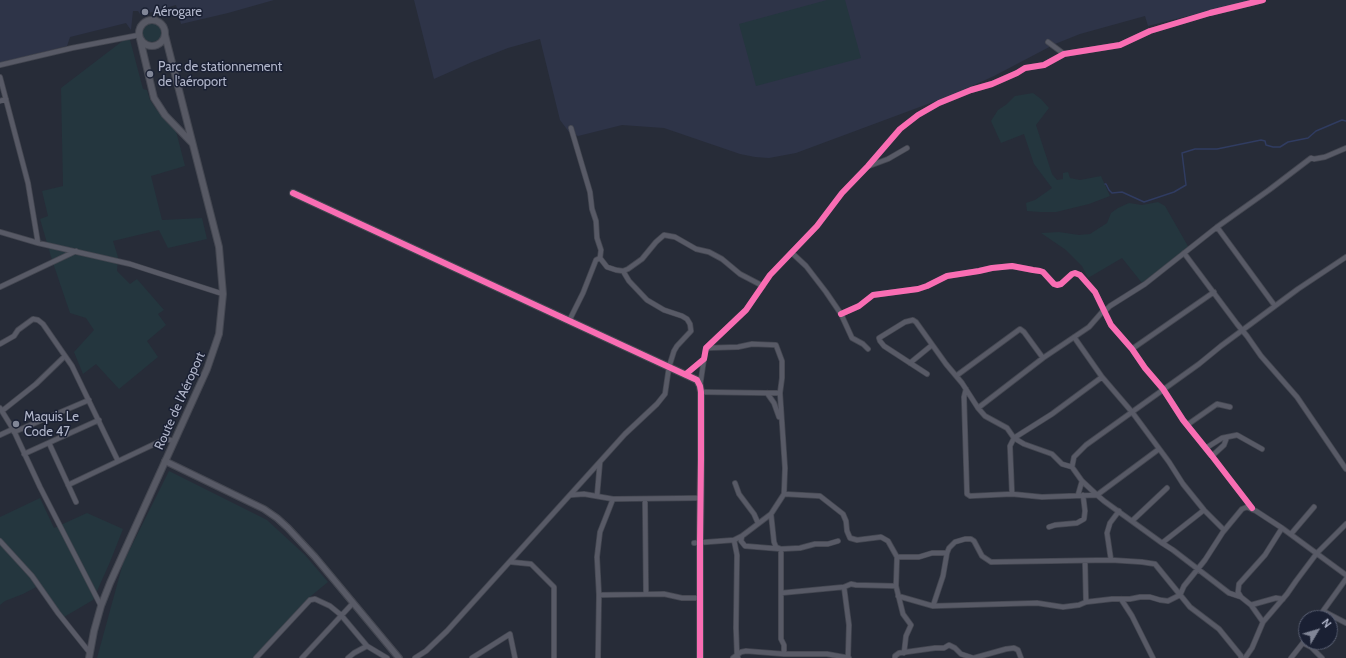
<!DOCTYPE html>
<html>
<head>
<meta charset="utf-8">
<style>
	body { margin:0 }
	#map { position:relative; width:1346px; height:658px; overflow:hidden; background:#272c38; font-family:Cabin,sans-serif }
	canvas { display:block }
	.north { position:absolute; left:1298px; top:610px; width:40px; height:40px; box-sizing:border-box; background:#1a2033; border:1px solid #565c6f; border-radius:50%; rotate:52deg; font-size:11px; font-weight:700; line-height:16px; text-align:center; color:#b1b6ca }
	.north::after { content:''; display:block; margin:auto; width:14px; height:18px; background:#818697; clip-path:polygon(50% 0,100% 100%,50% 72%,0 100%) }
</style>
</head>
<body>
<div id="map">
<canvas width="1346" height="658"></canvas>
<div class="north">N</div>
</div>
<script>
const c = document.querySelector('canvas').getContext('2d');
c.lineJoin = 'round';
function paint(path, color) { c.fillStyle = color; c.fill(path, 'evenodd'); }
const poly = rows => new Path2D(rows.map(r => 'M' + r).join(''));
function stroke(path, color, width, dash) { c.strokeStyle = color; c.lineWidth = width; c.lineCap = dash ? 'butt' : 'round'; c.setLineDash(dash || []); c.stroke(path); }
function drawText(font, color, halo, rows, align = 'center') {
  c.font = font + ' Cabin,sans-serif'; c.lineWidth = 3; c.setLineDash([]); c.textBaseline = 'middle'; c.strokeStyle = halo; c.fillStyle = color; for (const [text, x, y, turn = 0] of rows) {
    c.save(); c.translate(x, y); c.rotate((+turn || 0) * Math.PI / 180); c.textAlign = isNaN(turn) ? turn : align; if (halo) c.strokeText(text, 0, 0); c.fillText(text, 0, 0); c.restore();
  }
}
paint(poly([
	[0,0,274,0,228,13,181,24,176,5,142,15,140,14,138,11,133,11,131,30,126,23,70,37,67,46,0,63],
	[414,0,1253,0,1148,26,1145,16,1080,34,1055,44,994,76,952,95,796,153,769,158,755,157,740,154,664,128,622,125,578,136,569,132,560,120,540,39,508,48,472,62,434,79]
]), '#2e3448');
paint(poly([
	[827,0,845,0,861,58,756,86,739,24],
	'142 32a10 10 0 1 1 20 0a10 10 0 1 1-20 0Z',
	[129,36,143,89,147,90,150,100,156,109,176,131,185,166,151,176,162,220,202,218,207,239,168,248,159,230,113,241,118,257,117,271,130,284,137,279,164,310,158,314,166,325,147,341,158,357,119,389,96,364,83,374,74,352,94,330,86,318,70,313,52,260,40,219,48,216,42,191,63,186,61,88],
	[1033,93,1041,99,1049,108,1036,125,1052,174,1057,180,1063,179,1063,173,1068,172,1070,178,1080,180,1101,176,1110,196,1089,204,1056,212,1040,212,1027,211,1026,203,1035,200,1052,188,1034,164,1024,134,1001,143,991,121,998,110,1007,104,1015,96],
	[1158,202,1165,206,1189,248,1142,283,1122,258,1088,278,1082,266,1066,250,1041,233,1059,232,1079,235,1090,234,1107,223,1111,213,1118,208,1129,203,1142,205],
	[169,471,267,520,305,555,328,582,311,596,253,658,97,658,123,563],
	[40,498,54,528,87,513,123,529,110,562,93,600,64,617,40,585,23,594,5,601,0,605,0,517]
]), '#24363e');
stroke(poly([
	[1105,184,1106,184,1109,190,1112,193,1122,192,1144,202,1174,192,1186,185,1182,153,1195,149,1217,149,1261,140,1265,141,1266,145,1273,147,1280,147,1288,142,1308,138,1316,131,1342,120,1346,121]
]), '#303c61', 1.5);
const minor = poly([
	[1048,42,1064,54],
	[0,65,72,48,139,35],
	[0,77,28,183,38,243],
	[0,101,6,99],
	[571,128,590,192,592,209,596,221,597,238,601,250,600,258,607,267,616,270,623,271,628,269,642,259,656,242,664,235,675,237,696,249,709,252,722,259,740,274,763,286],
	[869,166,888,159,907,148],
	[1217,227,1275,306],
	[0,232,38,243,130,264,223,294],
	[792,253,806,266,826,292,841,314,852,338,863,344,868,349],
	[1184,253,1237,324,1247,336,1261,356,1297,397,1346,469],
	[0,287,76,251],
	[1104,312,1110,306,1145,284,1217,227,1269,190,1311,158,1314,159,1325,157,1346,148],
	[841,314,859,306,873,295,918,289,927,286,947,276,979,271,992,268,1012,266,1033,270,1040,271,1043,272,1054,284,1057,285,1061,284,1072,274,1075,273,1080,275,1095,292,1111,325,1132,349,1145,368,1163,389,1183,420,1212,456,1252,508],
	[569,321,583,293,596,260,600,258],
	[1074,337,1102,377],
	[0,344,14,336,18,330,33,319,38,320,43,324,72,366,118,461],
	[1132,349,1214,292],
	[910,363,932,345],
	[686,374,704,359,706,348,746,310,770,275,817,226,842,193,868,166,900,129,918,115,939,103,971,90,992,84,1017,73,1025,68,1044,65,1064,54,1120,45,1150,31,1210,13,1263,0],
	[927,374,884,346,880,341,879,338,905,322,913,320,916,322,946,364,962,383,978,408,1043,358,1089,327,1103,311],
	[956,376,1020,329,1024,332,1043,358],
	[700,386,704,359],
	[966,389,964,397,967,494,970,496,1012,494],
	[701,392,767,393,780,393],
	[767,393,774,403,779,417],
	[0,408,13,429,40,487,101,606],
	[978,408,985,416,1007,428,1014,438,1052,414,1102,377,1132,412,1169,462,1183,484,1204,510,1224,530],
	[2,411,36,384,65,356],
	[1187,425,1217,404,1230,407],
	[14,432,89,400],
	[0,435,13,429],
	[49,443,76,502],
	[1206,448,1222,438,1237,435,1262,449],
	[1159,449,1097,495,1042,497,1012,494,1010,446,1014,438,1024,444,1052,454,1062,464,1072,467,1082,481,1097,495,1104,501,1162,543,1173,550,1229,593,1241,597],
	[24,454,99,420],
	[1212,456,1224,445,1227,437],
	[1072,467,1074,457,1086,445,1199,364,1221,346,1298,289,1346,257],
	[735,483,739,494,754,514,758,523],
	[68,485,165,439,174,441],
	[784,494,820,496,843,514,846,521,847,531,850,538,857,540,881,537,888,541,897,557,919,557,932,553,947,553],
	[571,495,584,494,613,499,700,498],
	[1078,495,1082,481],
	[597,496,600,462],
	[645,499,646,594],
	[771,514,774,542,776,547,781,549,800,548,815,544,828,544,838,541],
	[1132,521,1167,488],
	[1049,527,1055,525,1077,523,1084,519,1085,511,1083,495],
	[1291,534,1314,507],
	[742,536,741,541,745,546,781,549,781,639,784,645,784,654],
	[734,540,737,555,736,628,737,655,738,658],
	[0,541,32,576,58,613,90,653],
	[694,543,734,540,742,536,771,514,784,494,785,468,780,393,782,378,782,361,776,345,752,344,738,347,706,348],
	[1162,543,1204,510],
	[897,557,896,586,903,614,911,625,906,636,904,653],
	[1111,560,1107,533,1110,523,1119,511],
	[1085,561,1086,602],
	[511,562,531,564,554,587,554,658],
	[844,587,849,625,848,658],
	[781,593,844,587,851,584,856,585,896,586],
	[599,595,664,594,682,598,700,598],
	[898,596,933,606,1037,603,1063,607,1079,605,1086,602,1112,599,1130,599,1140,597,1150,597,1160,600,1168,601,1180,595,1184,586,1205,560,1223,532,1242,509,1247,507,1256,511,1282,528,1346,575],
	[1121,599,1132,616,1153,658],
	[1251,605,1276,598,1283,599],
	[933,606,943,576,947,553,949,548,955,542,965,539,971,539,974,541,982,556,991,562,1111,560,1142,562,1155,564,1190,607,1219,629,1241,656,1241,658],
	[1323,611,1346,623],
	[1320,618,1323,611,1346,579],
	[1263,622,1251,605,1241,597,1238,592,1239,584,1265,555,1282,528],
	[1303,643,1311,647,1322,658],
	[256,658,310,600,315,599,330,606,341,615,367,646,387,658],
	[302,658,353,603],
	[348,658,354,653,367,646],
	[415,658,426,651,447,631,625,434,657,404,665,394,669,367,674,351,677,346,691,331,690,324,687,319,682,316,664,310,647,300,629,281,623,271],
	[472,658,510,634,515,658],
	[598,658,599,595,597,557,600,532,613,499],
	[733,658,741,652,746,651,784,654,827,654,849,658],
	[895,658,895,656,899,653,935,648,944,648,949,645,955,648,961,654,973,658],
	[974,658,1006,649,1014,648,1018,650,1021,658],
	[1245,658,1252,648,1263,622,1287,594,1296,581,1317,553,1346,524],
	[1291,658,1306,639]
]);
const tertiary = poly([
	[293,193,697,380,700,386,701,392,701,459,700,542,700,658],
	[165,461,264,509,277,518,288,528,315,557,399,658]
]);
const secondary = poly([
	'139 33a13 13 0 1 1 26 0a13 13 0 1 1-26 0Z',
	[140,39,154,98,165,115,192,143],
	[89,658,94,631,101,606,110,583,207,369,219,334,223,294,219,247,165,35]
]);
stroke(minor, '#444751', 6);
stroke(tertiary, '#444751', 8);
stroke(secondary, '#444751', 8);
stroke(minor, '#585a66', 4.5);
stroke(tertiary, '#585a66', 5.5);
stroke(secondary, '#575964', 6);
stroke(poly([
	[293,193,697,380,700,386,701,392,701,459,700,542,700,658],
	[841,314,859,306,873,295,918,289,927,286,947,276,979,271,992,268,1012,266,1033,270,1040,271,1043,272,1054,284,1057,285,1061,284,1072,274,1075,273,1080,275,1095,292,1111,325,1132,349,1145,368,1163,389,1183,420,1212,456,1252,508],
	[686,374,704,359,706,348,746,310,770,275,817,226,842,193,868,166,900,129,918,115,939,103,971,90,992,84,1017,73,1025,68,1044,65,1064,54,1120,45,1150,31,1210,13,1263,0]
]), '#f96db3', 6);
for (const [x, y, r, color] of [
	[145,12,4,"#818697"],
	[150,74,4,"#818697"],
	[16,424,4,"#818697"]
]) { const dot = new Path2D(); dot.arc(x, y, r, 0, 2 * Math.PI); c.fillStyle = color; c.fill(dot); stroke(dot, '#1a2033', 1.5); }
drawText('13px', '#b1b6ca', '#1a2033', [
	["Aérogare",153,12],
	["Parc de stationnement",158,67],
	["de l'aéroport",158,82],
	["Maquis Le",24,417],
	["Code 47",24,432]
], 'left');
drawText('13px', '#b1b6ca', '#1a2033', [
	["Route de l'Aéroport",180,401,-66]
]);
</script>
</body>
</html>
